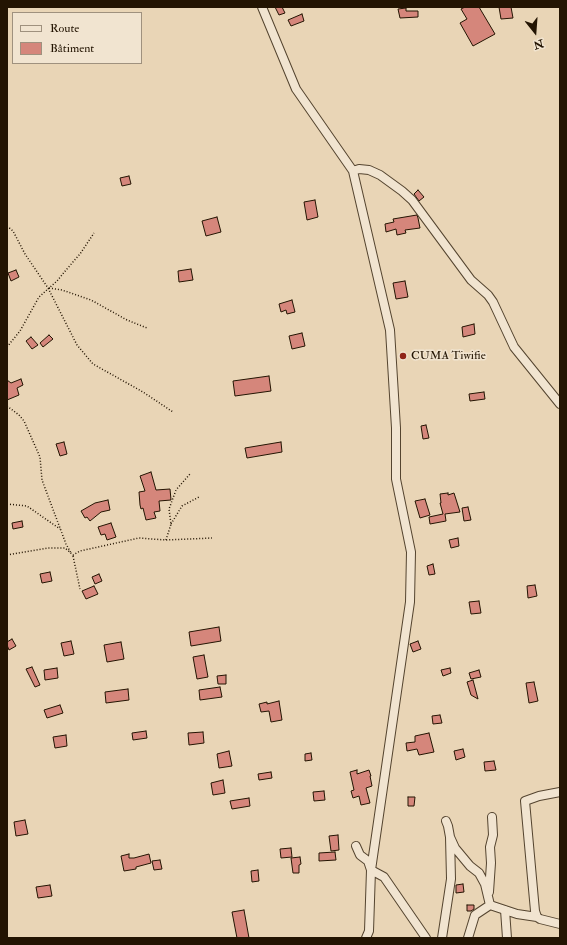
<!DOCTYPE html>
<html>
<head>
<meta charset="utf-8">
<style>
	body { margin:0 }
	#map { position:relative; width:567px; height:945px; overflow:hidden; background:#e9d5b6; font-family:"IM FELL Double Pica",serif }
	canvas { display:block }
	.frame { position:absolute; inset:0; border:8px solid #231402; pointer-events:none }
	.legend { position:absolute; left:12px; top:12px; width:130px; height:52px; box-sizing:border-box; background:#f1e4d0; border:1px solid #9f917e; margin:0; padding:5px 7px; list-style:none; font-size:12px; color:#231402 }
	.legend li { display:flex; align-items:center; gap:8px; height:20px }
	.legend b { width:20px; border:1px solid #9f917e }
	.north { position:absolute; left:515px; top:12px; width:40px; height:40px; -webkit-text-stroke:3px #f1e4d0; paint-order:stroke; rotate:163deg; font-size:11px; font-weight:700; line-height:16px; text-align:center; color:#231402 }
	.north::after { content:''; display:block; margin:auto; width:14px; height:18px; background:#231402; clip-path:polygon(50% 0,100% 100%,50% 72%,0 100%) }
</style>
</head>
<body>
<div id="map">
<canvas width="567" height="945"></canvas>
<div class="frame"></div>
<ul class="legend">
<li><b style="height:5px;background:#f1e4d0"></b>Route</li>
<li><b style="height:11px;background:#d5867b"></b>Bâtiment</li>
</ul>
<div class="north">N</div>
</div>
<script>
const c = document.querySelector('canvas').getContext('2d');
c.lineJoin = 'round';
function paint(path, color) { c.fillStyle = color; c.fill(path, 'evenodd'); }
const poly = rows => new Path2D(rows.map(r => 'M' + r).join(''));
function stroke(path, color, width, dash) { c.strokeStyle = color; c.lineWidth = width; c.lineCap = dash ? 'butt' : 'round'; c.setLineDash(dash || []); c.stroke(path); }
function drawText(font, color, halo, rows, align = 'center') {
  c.font = font + ' "IM FELL Double Pica",serif'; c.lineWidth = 3; c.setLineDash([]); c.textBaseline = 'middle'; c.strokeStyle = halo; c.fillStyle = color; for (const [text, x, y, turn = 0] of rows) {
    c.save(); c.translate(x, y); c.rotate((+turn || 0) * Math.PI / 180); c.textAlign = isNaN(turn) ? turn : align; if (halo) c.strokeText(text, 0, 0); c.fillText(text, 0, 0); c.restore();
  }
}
const building = poly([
	[275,7,282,7,285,13,279,15,275,7],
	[465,7,479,7,495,34,473,46,460,23,467,19,461,9,465,7],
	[499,7,511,7,513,18,501,19,499,7],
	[406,8,406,11,418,11,418,17,400,18,398,9,406,8],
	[302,14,304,21,291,26,288,20,302,14],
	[129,176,131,184,122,186,120,178,129,176],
	[418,190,424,197,419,201,414,194,418,190],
	[315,200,318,217,307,220,304,202,315,200],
	[417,215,418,218,420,228,405,230,406,233,397,235,396,229,386,232,385,224,394,222,393,219,417,215],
	[217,217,221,232,206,236,202,221,217,217],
	[191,269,193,280,179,282,178,271,191,269],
	[16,270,19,277,11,281,8,273,16,270],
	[405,281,408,297,396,299,393,283,405,281],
	[292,300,295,312,287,314,286,310,281,312,279,304,292,300],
	[474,324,475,334,463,337,462,327,474,324],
	[302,333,305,346,292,349,289,336,302,333],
	[49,335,53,339,43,347,40,343,49,335],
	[31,337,38,345,32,349,26,341,31,337],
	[269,376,271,391,235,396,233,381,269,376],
	[21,379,23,385,17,388,19,395,7,400,7,380,11,383,21,379],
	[484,392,485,399,470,401,469,394,484,392],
	[426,425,429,438,423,439,421,426,426,425],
	[64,442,67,454,60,456,56,444,64,442],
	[281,442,282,452,247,458,245,448,281,442],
	[151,472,156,490,170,489,171,500,159,501,160,511,154,512,156,518,146,520,143,508,141,509,140,505,139,492,145,491,140,476,151,472],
	[448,493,448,495,454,493,460,512,445,514,446,521,430,524,429,517,443,514,440,503,441,503,440,494,448,493],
	[425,499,430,515,420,518,415,501,425,499],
	[108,500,110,510,101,512,90,521,87,517,85,518,81,511,95,503,108,500],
	[468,507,471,520,464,521,462,508,468,507],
	[22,521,23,527,13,529,12,523,22,521],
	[111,523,116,537,107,540,105,534,101,535,98,527,111,523],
	[458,538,459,546,451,548,449,540,458,538],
	[433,564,435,574,429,575,427,566,433,564],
	[50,572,52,581,42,583,40,574,50,572],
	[99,574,102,581,95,584,92,577,99,574],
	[535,585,537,596,528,598,527,586,535,585],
	[94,586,98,594,86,599,82,591,94,586],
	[479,601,481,613,471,614,469,602,479,601],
	[219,627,221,641,191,646,189,632,219,627],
	[12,639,16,646,9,650,7,645,7,642,12,639],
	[71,641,74,654,64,656,61,643,71,641],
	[418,641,421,649,413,652,410,644,418,641],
	[121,642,124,659,107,662,104,645,121,642],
	[204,655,208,677,197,679,193,657,204,655],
	[32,667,40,685,35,687,26,669,32,667],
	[57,668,58,678,45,680,44,670,57,668],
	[450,668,451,673,443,676,441,670,450,668],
	[479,670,481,677,471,679,469,673,479,670],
	[226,675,226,684,218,684,217,676,226,675],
	[473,680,478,699,471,695,467,682,473,680],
	[534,682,538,701,529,703,526,683,534,682],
	[220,687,222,697,200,700,199,690,220,687],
	[128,689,129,700,106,703,105,692,128,689],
	[279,701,282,720,271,722,269,711,261,712,259,704,267,702,267,704,279,701],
	[60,705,63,713,47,718,44,710,60,705],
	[440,715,442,723,433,724,432,716,440,715],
	[146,731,147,738,133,740,132,733,146,731],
	[203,732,204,743,189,745,188,733,203,732],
	[429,733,434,752,419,755,417,749,407,751,406,743,415,742,415,736,429,733],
	[66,735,67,746,55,748,53,737,66,735],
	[463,749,465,757,456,760,454,751,463,749],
	[229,751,232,766,219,768,217,754,229,751],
	[311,753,312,760,305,761,305,754,311,753],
	[494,761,496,770,485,771,484,762,494,761],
	[357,770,357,774,369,770,371,776,370,776,372,786,366,788,370,803,361,805,359,796,353,798,351,791,354,790,350,772,357,770],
	[271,772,272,778,259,780,258,774,271,772],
	[223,780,225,793,213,795,211,783,223,780],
	[324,791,325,800,314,801,313,792,324,791],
	[408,797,415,797,414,806,408,806,408,797],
	[249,798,250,806,232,809,230,801,249,798],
	[25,820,28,834,16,836,14,822,25,820],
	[338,835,339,850,331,851,329,836,338,835],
	[291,848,292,857,281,858,280,849,291,848],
	[335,852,336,860,319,861,319,853,335,852],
	[129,854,129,858,134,858,149,854,151,863,136,867,136,869,124,871,121,856,129,854],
	[300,857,301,864,299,865,299,873,293,873,291,858,300,857],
	[160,860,162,869,154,870,152,861,160,860],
	[258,870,259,881,252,882,251,871,258,870],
	[463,884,464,892,456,893,456,885,463,884],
	[50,885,52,896,38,898,36,887,50,885],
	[467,905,474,905,474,909,471,911,467,911,467,905],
	[244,910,249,938,237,938,232,912,244,910]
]);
paint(building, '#d5867b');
stroke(building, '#231402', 1);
const minor = poly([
	[262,7,296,89,353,171,390,330,396,428,396,479,411,552,410,602,371,870,369,931,366,938],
	[353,171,359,169,369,170,380,175,402,191,412,200,471,280,488,295,493,302,514,347,560,404],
	[560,792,539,796,525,801,535,911,537,917,540,919,560,924],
	[450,837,455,848,470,866,479,873,485,884,490,905,517,914,537,917],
	[356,846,360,855,368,861,371,870,384,877,426,938],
	[489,892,491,863,490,847,493,835,492,817],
	[505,910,507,938],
	[442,938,451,879,450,837,448,826,446,821],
	[468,938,475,915,490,905]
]);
stroke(minor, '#54442f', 10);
stroke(poly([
	[7,226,13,231,25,254,48,288,77,345,93,364,143,392,173,412],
	[49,288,62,290,91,300,127,320,147,328],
	[7,347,20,331,39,297,57,281,66,270,80,254,94,233],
	[7,406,19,415,24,421,40,457,42,480,66,544,71,553],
	[7,504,27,506,60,529],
	[171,524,182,506,199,497],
	[166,540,171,524,169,509,176,490,190,474],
	[7,555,48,548,65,548,73,555,80,551,139,538,166,540,212,538],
	[73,556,80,589]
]), '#231402', 1.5, [1, 2]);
stroke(minor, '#f1e4d0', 8);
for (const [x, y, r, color] of [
	[403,356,4,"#8f2418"]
]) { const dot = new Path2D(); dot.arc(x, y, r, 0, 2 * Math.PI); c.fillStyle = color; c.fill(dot); stroke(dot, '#f1e4d0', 1.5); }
drawText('12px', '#231402', '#f1e4d0', [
	["CUMA Tiwifie",411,356]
], 'left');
</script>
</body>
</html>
